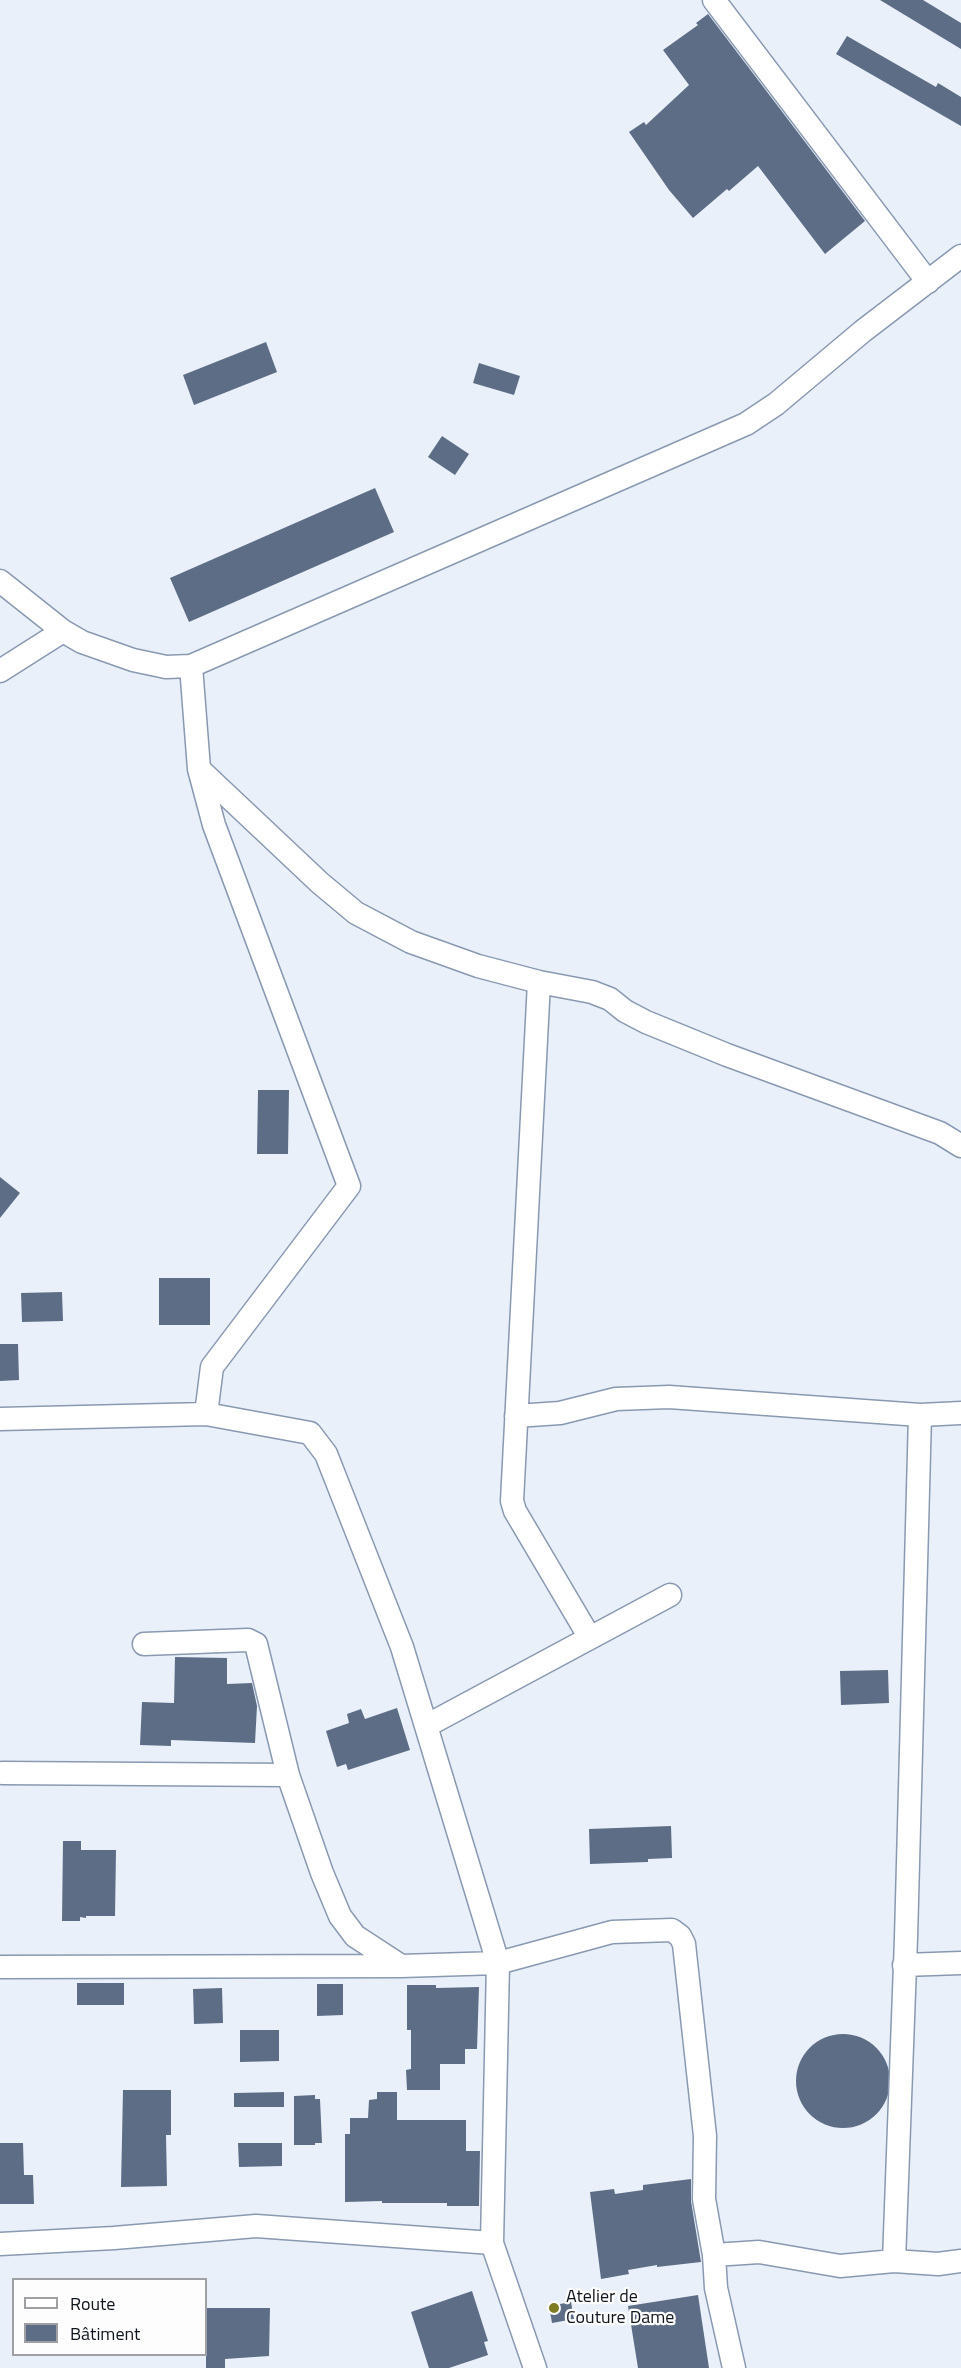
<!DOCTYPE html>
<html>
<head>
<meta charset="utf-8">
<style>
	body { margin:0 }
	#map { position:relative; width:961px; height:2368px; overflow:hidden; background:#e9f0fa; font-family:"Titillium Web",sans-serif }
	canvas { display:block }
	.legend { position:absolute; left:12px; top:2278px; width:195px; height:78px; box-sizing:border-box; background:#fdfdfd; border:2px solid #9ea0a3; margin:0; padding:8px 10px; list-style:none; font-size:18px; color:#0f151d }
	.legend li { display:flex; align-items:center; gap:12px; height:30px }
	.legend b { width:30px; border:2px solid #9ea0a3 }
</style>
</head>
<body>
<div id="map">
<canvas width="961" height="2368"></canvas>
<ul class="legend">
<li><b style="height:8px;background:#fff"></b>Route</li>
<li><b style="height:16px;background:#5d6d85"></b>Bâtiment</li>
</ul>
</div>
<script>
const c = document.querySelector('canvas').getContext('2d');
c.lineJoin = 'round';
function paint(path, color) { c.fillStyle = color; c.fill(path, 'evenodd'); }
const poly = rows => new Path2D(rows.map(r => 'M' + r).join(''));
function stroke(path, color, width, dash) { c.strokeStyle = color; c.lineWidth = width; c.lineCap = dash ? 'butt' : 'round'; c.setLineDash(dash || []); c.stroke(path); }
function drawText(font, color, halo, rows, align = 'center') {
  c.font = font + ' "Titillium Web",sans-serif'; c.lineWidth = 4.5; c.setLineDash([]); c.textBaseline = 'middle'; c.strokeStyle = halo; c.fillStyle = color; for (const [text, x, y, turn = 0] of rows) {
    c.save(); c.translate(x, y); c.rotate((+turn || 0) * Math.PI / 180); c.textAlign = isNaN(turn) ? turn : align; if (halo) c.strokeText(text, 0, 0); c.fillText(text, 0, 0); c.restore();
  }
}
paint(poly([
	[880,0,923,0,961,23,961,49],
	[708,14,865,221,825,254,758,166,729,191,727,189,693,218,669,190,629,132,644,122,646,125,689,85,663,50,698,25,696,23],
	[847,36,936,87,938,83,961,97,961,126,836,54],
	[266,342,277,372,194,405,183,375],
	[479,363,520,376,514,395,473,383],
	[442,436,469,454,455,475,428,457],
	[375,488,394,532,189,622,170,578],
	[258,1090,289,1090,288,1154,257,1154],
	[0,1177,20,1193,0,1218],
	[159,1278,210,1278,210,1325,159,1325],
	[62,1292,63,1321,22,1322,21,1293],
	[0,1344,18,1344,19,1380,0,1381],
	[175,1657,227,1658,227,1684,252,1683,257,1706,255,1743,171,1740,171,1746,140,1745,142,1702,174,1703],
	[888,1670,889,1703,841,1705,840,1671],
	[397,1708,410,1750,348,1770,346,1764,337,1767,326,1731,349,1723,347,1714,361,1709,365,1719],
	[671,1826,672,1858,648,1859,648,1862,590,1864,589,1829],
	[63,1841,81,1841,81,1850,116,1850,115,1916,86,1916,86,1918,80,1917,80,1921,62,1921],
	[77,1983,124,1983,124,2005,77,2005],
	[317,1984,343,1984,343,2015,317,2016],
	[407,1985,436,1985,436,1988,479,1987,477,2049,465,2049,465,2064,440,2064,440,2090,407,2090,406,2070,411,2069,411,2030,407,2030],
	[222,1988,223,2023,194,2024,193,1989],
	[240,2030,279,2030,279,2061,240,2062],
	'796 2081a47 47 0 1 1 94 0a47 47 0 1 1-94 0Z',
	[123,2090,171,2090,171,2135,166,2135,167,2186,121,2187],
	[284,2092,284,2107,234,2107,234,2093],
	[377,2092,397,2092,397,2120,466,2120,466,2151,480,2151,479,2206,447,2206,447,2203,382,2203,382,2201,345,2202,345,2134,350,2134,350,2118,368,2118,369,2100,377,2099],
	[315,2095,315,2099,320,2099,322,2143,315,2143,315,2145,294,2145,294,2096],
	[0,2143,23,2143,24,2175,33,2175,34,2204,0,2204],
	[238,2143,282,2143,282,2166,239,2167],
	[691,2179,691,2201,701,2262,657,2267,657,2265,628,2270,629,2274,601,2279,590,2192,614,2189,615,2194,643,2190,643,2185],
	[472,2291,488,2341,484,2342,488,2355,449,2368,429,2368,411,2312],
	[698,2295,709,2368,638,2368,628,2306],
	[571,2302,574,2319,552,2323,549,2306],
	[206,2308,270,2308,269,2356,225,2359,225,2368,206,2368]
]), '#5d6d85');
const minor = poly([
	[714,0,928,282],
	[0,581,63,631,82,642,133,660,166,667,191,666],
	[0,671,63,631],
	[199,769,320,883,356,913,411,942,478,966,539,982,592,992,610,999,625,1011,646,1022,727,1055,940,1133,961,1146],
	[539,982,512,1501,515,1511,590,1638],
	[516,1416,560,1413,616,1399,669,1397,920,1415,961,1413],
	[0,1419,206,1414],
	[144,1644,248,1640,256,1644,288,1775,322,1873,340,1916,355,1936,401,1966],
	[426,1726,670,1595],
	[2,1773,288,1775],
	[904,1965,961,1963],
	[0,1967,401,1966,498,1963,612,1932,672,1930,680,1936,684,1944,705,2136,704,2199,714,2255],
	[0,2244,114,2238,256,2226,492,2243],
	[894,2261,906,1938,920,1415],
	[535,2368,492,2243,498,1963,402,1647,326,1454,310,1433,206,1414,212,1367,349,1186,214,825,199,769,191,666,746,424,776,404,863,331,961,256],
	[734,2368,716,2288,714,2255,759,2252,840,2266,894,2261,938,2264,961,2261]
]);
stroke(minor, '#8999b0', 25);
stroke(minor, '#fff', 22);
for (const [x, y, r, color] of [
	[554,2308,6,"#7f7b22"]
]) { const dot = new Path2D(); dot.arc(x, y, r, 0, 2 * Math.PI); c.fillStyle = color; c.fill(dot); stroke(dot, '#fdfdfd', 2); }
drawText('18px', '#0f151d', '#fdfdfd', [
	["Atelier de",566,2298],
	["Couture Dame",566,2319]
], 'left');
</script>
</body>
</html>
